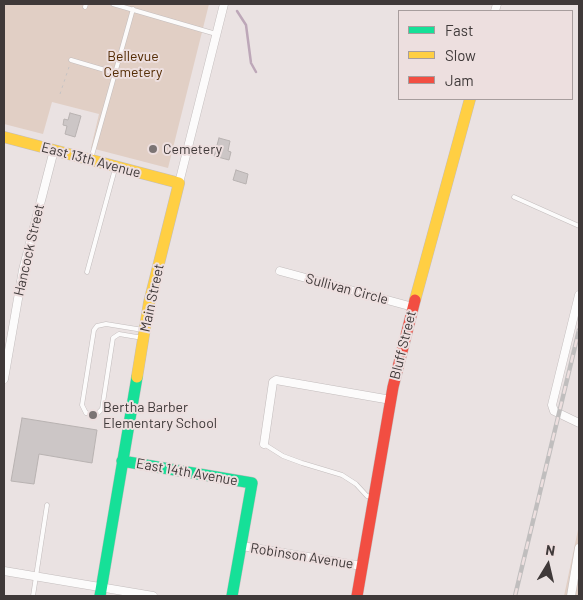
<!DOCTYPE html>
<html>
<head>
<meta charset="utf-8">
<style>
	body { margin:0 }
	#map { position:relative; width:583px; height:600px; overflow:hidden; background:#eae2e2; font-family:Barlow,sans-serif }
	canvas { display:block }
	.frame { position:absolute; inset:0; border:5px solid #3f3939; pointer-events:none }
	.legend { position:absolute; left:398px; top:10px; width:175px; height:90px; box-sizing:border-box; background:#eddfdf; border:1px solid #a79d9d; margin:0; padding:6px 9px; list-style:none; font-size:15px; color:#3f3939 }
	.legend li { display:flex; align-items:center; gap:10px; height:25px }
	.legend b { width:25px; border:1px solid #a79d9d }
	.north { position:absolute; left:523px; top:540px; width:50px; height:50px; -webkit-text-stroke:4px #eddfdf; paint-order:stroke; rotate:9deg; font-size:14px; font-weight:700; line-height:20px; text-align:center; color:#3f3939 }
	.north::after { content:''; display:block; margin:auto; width:18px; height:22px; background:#3f3939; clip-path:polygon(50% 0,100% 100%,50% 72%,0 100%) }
</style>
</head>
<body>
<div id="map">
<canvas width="583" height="600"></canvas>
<div class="frame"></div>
<ul class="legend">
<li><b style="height:6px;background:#16e098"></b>Fast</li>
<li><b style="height:6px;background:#ffcf43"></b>Slow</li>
<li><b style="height:6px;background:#f24e42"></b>Jam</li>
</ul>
<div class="north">N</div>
</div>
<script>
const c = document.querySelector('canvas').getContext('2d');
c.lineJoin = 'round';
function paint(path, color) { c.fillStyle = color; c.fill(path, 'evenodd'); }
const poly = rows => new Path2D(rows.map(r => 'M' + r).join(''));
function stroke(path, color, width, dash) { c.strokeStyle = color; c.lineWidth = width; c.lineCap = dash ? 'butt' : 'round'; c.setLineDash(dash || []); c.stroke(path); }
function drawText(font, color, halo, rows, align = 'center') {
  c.font = font + ' Barlow,sans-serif'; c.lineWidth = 4; c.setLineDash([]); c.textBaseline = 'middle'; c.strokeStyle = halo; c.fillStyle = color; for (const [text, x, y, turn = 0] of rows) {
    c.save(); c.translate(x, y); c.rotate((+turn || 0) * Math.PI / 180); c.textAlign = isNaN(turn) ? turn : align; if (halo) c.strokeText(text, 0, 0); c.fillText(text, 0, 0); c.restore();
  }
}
paint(poly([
	[4,4,209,4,168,168,91,148,99,114,52,102,43,134,4,124],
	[579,525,579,596,564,596]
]), '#e1cfc5');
stroke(poly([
	[237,11,246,25,251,63,256,72]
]), '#bda7b8', 2.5);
const building = poly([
	[70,113,81,116,75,137,65,134,67,126,63,125,64,119,68,120,70,113],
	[219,138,230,141,228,151,231,152,229,160,214,156,219,138],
	[236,170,248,174,246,184,233,180,236,170],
	[22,418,97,430,92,463,39,454,34,484,11,481,22,418]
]);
paint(building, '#ccc6c6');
stroke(building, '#b8b2b1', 1);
const lane = poly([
	[113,4,216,34],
	[85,7,86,4],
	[71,60,115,73],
	[91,159,133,9],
	[514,197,579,226],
	[87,272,115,169],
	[143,330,106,324,97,326,94,330,82,405,86,413,96,415,102,409,113,338,119,334,143,338],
	[264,444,283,456,302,463,342,475,356,484,367,496,372,497],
	[33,596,47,505]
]);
const street = poly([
	[495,11,497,4],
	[179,183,224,4],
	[280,271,413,307],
	[579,295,552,405,554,411,579,423],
	[4,379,23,270,54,150],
	[264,444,273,382,276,380,391,400],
	[242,546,362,566],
	[4,571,153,596],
	[571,596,579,548]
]);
const fast = poly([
	[122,461,252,483,232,596],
	[100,596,137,377]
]);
const slow = poly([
	[4,137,179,183,149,303,137,377],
	[415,300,470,99]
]);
const jam = poly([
	[357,596,393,387,415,300]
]);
stroke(lane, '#c3bdbd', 5);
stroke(street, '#c3bdbd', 9);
stroke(fast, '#c3bdbd', 12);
stroke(slow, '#c3bdbd', 12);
stroke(jam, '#c3bdbd', 12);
stroke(poly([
	[60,94,69,67]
]), '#c6c3c3', 1, [2.5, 4]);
stroke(lane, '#fcfbfb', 4);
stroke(street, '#fcfbfb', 8);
stroke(fast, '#16e098', 11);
stroke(slow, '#ffcf43', 11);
stroke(jam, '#f24e42', 11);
const rail = poly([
	[515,596,579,330]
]);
stroke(rail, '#c0bebe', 4.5);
stroke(rail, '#eddfdf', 2.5, [8]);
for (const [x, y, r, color] of [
	[153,149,5,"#7b7474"],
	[93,415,5,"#7b7474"]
]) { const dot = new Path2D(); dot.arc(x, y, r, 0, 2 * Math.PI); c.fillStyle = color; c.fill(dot); stroke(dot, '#eddfdf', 2); }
drawText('14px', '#542c04', '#eddfdf', [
	["Bellevue",133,56],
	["Cemetery",133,72]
]);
drawText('14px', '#3f3939', '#eddfdf', [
	["Cemetery",163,149],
	["Bertha Barber",103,407],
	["Elementary School",103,423]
], 'left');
drawText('14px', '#3f3939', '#eddfdf', [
	["East 13th Avenue",91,160,15],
	["Hancock Street",29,250,-77],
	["Sullivan Circle",347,289,15],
	["Main Street",152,298,-78],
	["Bluff Street",403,345,-76],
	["East 14th Avenue",187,472,10],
	["Robinson Avenue",302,556,9]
]);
</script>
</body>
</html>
